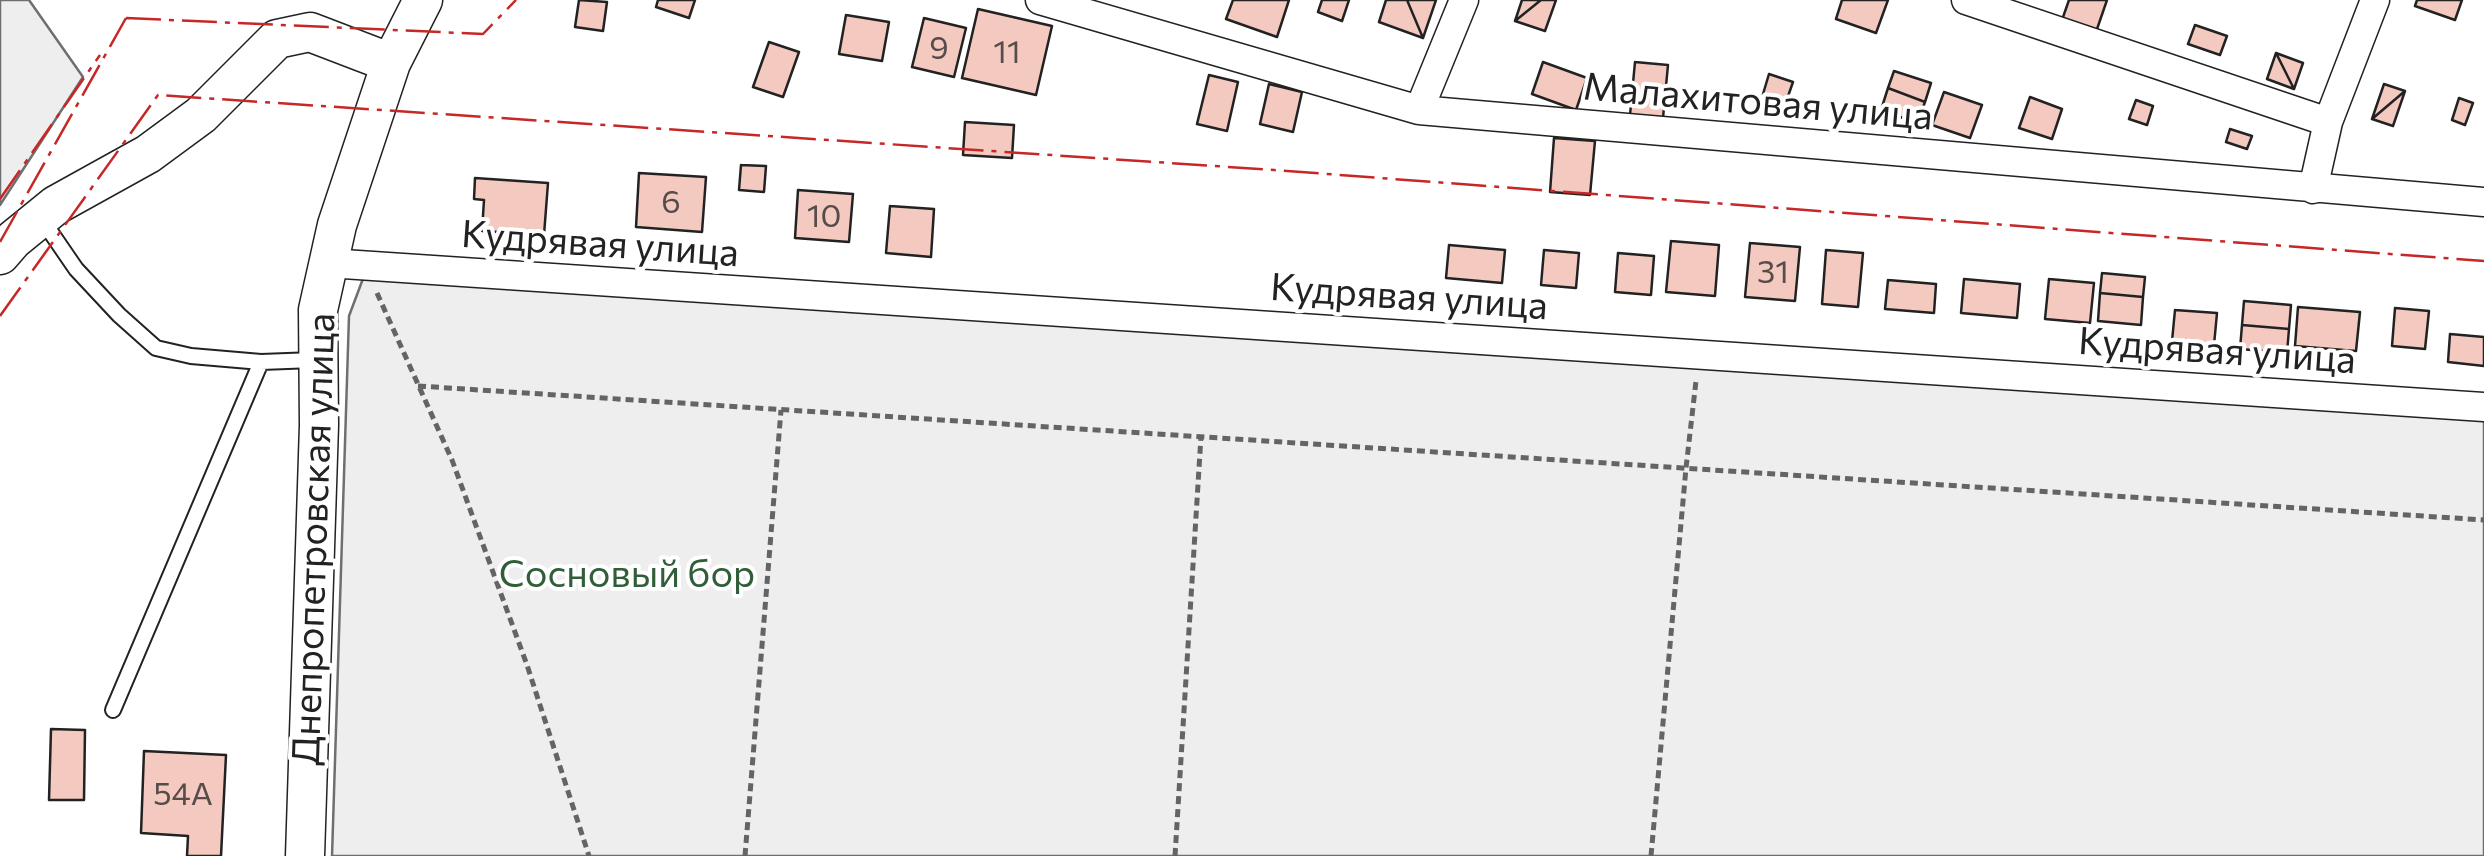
<!DOCTYPE html>
<html>
<head>
<meta charset="utf-8">
<style>
	body { margin:0 }
	canvas { display:block; background:#fff }
</style>
</head>
<body>
<canvas width="2484" height="856"></canvas>
<script>
const c = document.querySelector('canvas').getContext('2d');
c.lineJoin = 'round';
function paint(path, color) { c.fillStyle = color; c.fill(path, 'evenodd'); }
const poly = rows => new Path2D(rows.map(r => 'M' + r).join(''));
function stroke(path, color, width, dash) { c.strokeStyle = color; c.lineWidth = width; c.lineCap = dash ? 'butt' : 'round'; c.setLineDash(dash || []); c.stroke(path); }
function drawText(font, color, halo, rows, align = 'center') {
  c.font = font + ' Commissioner,sans-serif'; c.lineWidth = 8; c.setLineDash([]); c.textBaseline = 'middle'; c.strokeStyle = halo; c.fillStyle = color; for (const [text, x, y, turn = 0] of rows) {
    c.save(); c.translate(x, y); c.rotate((+turn || 0) * Math.PI / 180); c.textAlign = isNaN(turn) ? turn : align; if (halo) c.strokeText(text, 0, 0); c.fillText(text, 0, 0); c.restore();
  }
}
const green = poly([
	[0,0,29,0,83,77,0,205,0,0],
	[364,276,2484,416,2484,856,332,856,349,316,364,276]
]);
paint(green, '#eee');
stroke(green, '#6f6f6f', 2.5);
const building = poly([
	[579,0,607,2,603,31,575,27,579,0],
	[658,0,695,0,689,18,656,7,658,0],
	[1233,0,1289,0,1277,37,1226,19,1233,0],
	[1322,0,1349,0,1342,21,1318,12,1322,0],
	[1386,0,1407,0,1423,38,1379,22,1386,0],
	[1407,0,1436,0,1423,38,1407,0],
	[1522,0,1541,0,1515,21,1522,0],
	[1541,0,1556,0,1545,31,1515,21,1541,0],
	[1842,0,1888,0,1876,33,1836,19,1842,0],
	[2069,0,2107,0,2096,32,2062,20,2069,0],
	[2417,0,2462,0,2455,20,2415,6,2417,0],
	[978,9,1052,26,1036,95,962,78,978,9],
	[846,15,889,22,882,61,839,54,846,15],
	[924,18,966,28,954,77,912,67,924,18],
	[2195,25,2227,36,2220,55,2188,44,2195,25],
	[769,42,799,52,783,97,753,87,769,42],
	[2276,53,2303,63,2294,89,2276,53],
	[2276,53,2294,89,2267,79,2276,53],
	[1543,62,1587,78,1576,110,1532,94,1543,62],
	[1635,62,1668,65,1663,118,1630,115,1635,62],
	[1894,71,1931,83,1925,102,1888,88,1894,71],
	[1769,74,1793,82,1786,102,1763,94,1769,74],
	[1209,75,1238,82,1227,131,1197,124,1209,75],
	[1269,84,1302,92,1293,132,1260,124,1269,84],
	[2384,84,2405,91,2372,119,2384,84],
	[1888,88,1925,102,1917,123,1881,110,1888,88],
	[2405,91,2393,126,2372,119,2405,91],
	[1944,92,1982,105,1970,138,1932,125,1944,92],
	[2030,97,2062,109,2052,139,2019,128,2030,97],
	[2459,98,2473,103,2465,125,2452,120,2459,98],
	[2136,100,2153,106,2147,125,2129,119,2136,100],
	[965,122,1014,125,1012,158,963,155,965,122],
	[2230,129,2252,136,2247,149,2226,142,2230,129],
	[1554,138,1595,141,1590,195,1550,192,1554,138],
	[741,165,766,166,764,192,739,190,741,165],
	[639,173,706,177,702,232,636,227,639,173],
	[475,178,548,183,544,235,482,231,484,200,474,199,475,178],
	[798,190,853,194,849,242,795,238,798,190],
	[890,206,934,209,931,257,886,253,890,206],
	[1671,241,1719,245,1715,296,1666,292,1671,241],
	[1750,243,1800,247,1795,301,1745,297,1750,243],
	[1449,245,1505,250,1502,283,1446,278,1449,245],
	[1544,250,1579,253,1576,288,1541,285,1544,250],
	[1826,250,1863,253,1858,307,1822,304,1826,250],
	[1618,253,1654,256,1651,295,1615,292,1618,253],
	[2102,273,2145,277,2143,297,2100,293,2102,273],
	[1964,279,2020,284,2017,318,1961,313,1964,279],
	[2049,279,2094,283,2090,323,2045,319,2049,279],
	[1888,280,1936,284,1934,313,1885,309,1888,280],
	[2100,293,2143,297,2141,325,2098,321,2100,293],
	[2244,301,2291,305,2289,329,2242,325,2244,301],
	[2298,307,2360,312,2356,351,2295,346,2298,307],
	[2395,308,2429,311,2425,349,2392,346,2395,308],
	[2175,310,2217,313,2214,345,2172,341,2175,310],
	[2242,325,2289,329,2287,353,2240,349,2242,325],
	[2450,334,2484,337,2484,366,2448,362,2450,334],
	[51,729,85,730,84,800,49,800,51,729],
	[144,751,226,755,221,856,187,856,188,836,141,833,144,751]
]);
paint(building, '#f3c9c0');
stroke(building, '#222', 2.5);
const lane = poly([
	[41,218,76,269,119,315,156,348,191,356,261,362,314,360],
	[113,710,261,362]
]);
const street = poly([
	[1040,0,1419,110,2484,202],
	[1966,0,2328,122],
	[1419,110,1464,0],
	[2313,189,2328,122,2375,0],
	[328,263,2484,407]
]);
const secondary = poly([
	[0,255,13,240,56,205,148,154,201,115,277,39,310,32,391,63],
	[305,856,319,425,318,310,337,225,391,63,423,0]
]);
stroke(lane, '#222', 18);
stroke(street, '#222', 31);
stroke(secondary, '#222', 41);
stroke(poly([
	[377,293,452,460,527,665,589,856],
	[418,386,2484,520],
	[745,856,781,410],
	[1175,856,1201,436],
	[1651,856,1686,468,1696,381]
]), '#646464', 5, [8, 5]);
stroke(lane, '#fff', 14);
stroke(street, '#fff', 28);
stroke(secondary, '#fff', 38);
stroke(poly([
	[126,18,483,34,516,0],
	[0,199,100,55],
	[0,242,126,18],
	[0,316,158,95,1274,170,2484,261]
]), '#c62828', 2.5, [35, 8, 5, 8]);
drawText('32px', '#564c4a', null, [
	["9",939,48],
	["11",1007,52],
	["6",671,202],
	["10",824,216],
	["31",1773,272],
	["54А",183,794]
]);
drawText('38px', '#222', '#fff', [
	["Малахитовая улица",1758,102,5],
	["Кудрявая улица",600,244,4],
	["Кудрявая улица",1409,297,4],
	["Кудрявая улица",2217,351,4],
	["Днепропетровская улица",314,539,-88]
]);
drawText('38px', '#2f5e38', '#fff', [
	["Сосновый бор",627,574]
]);
</script>
</body>
</html>
